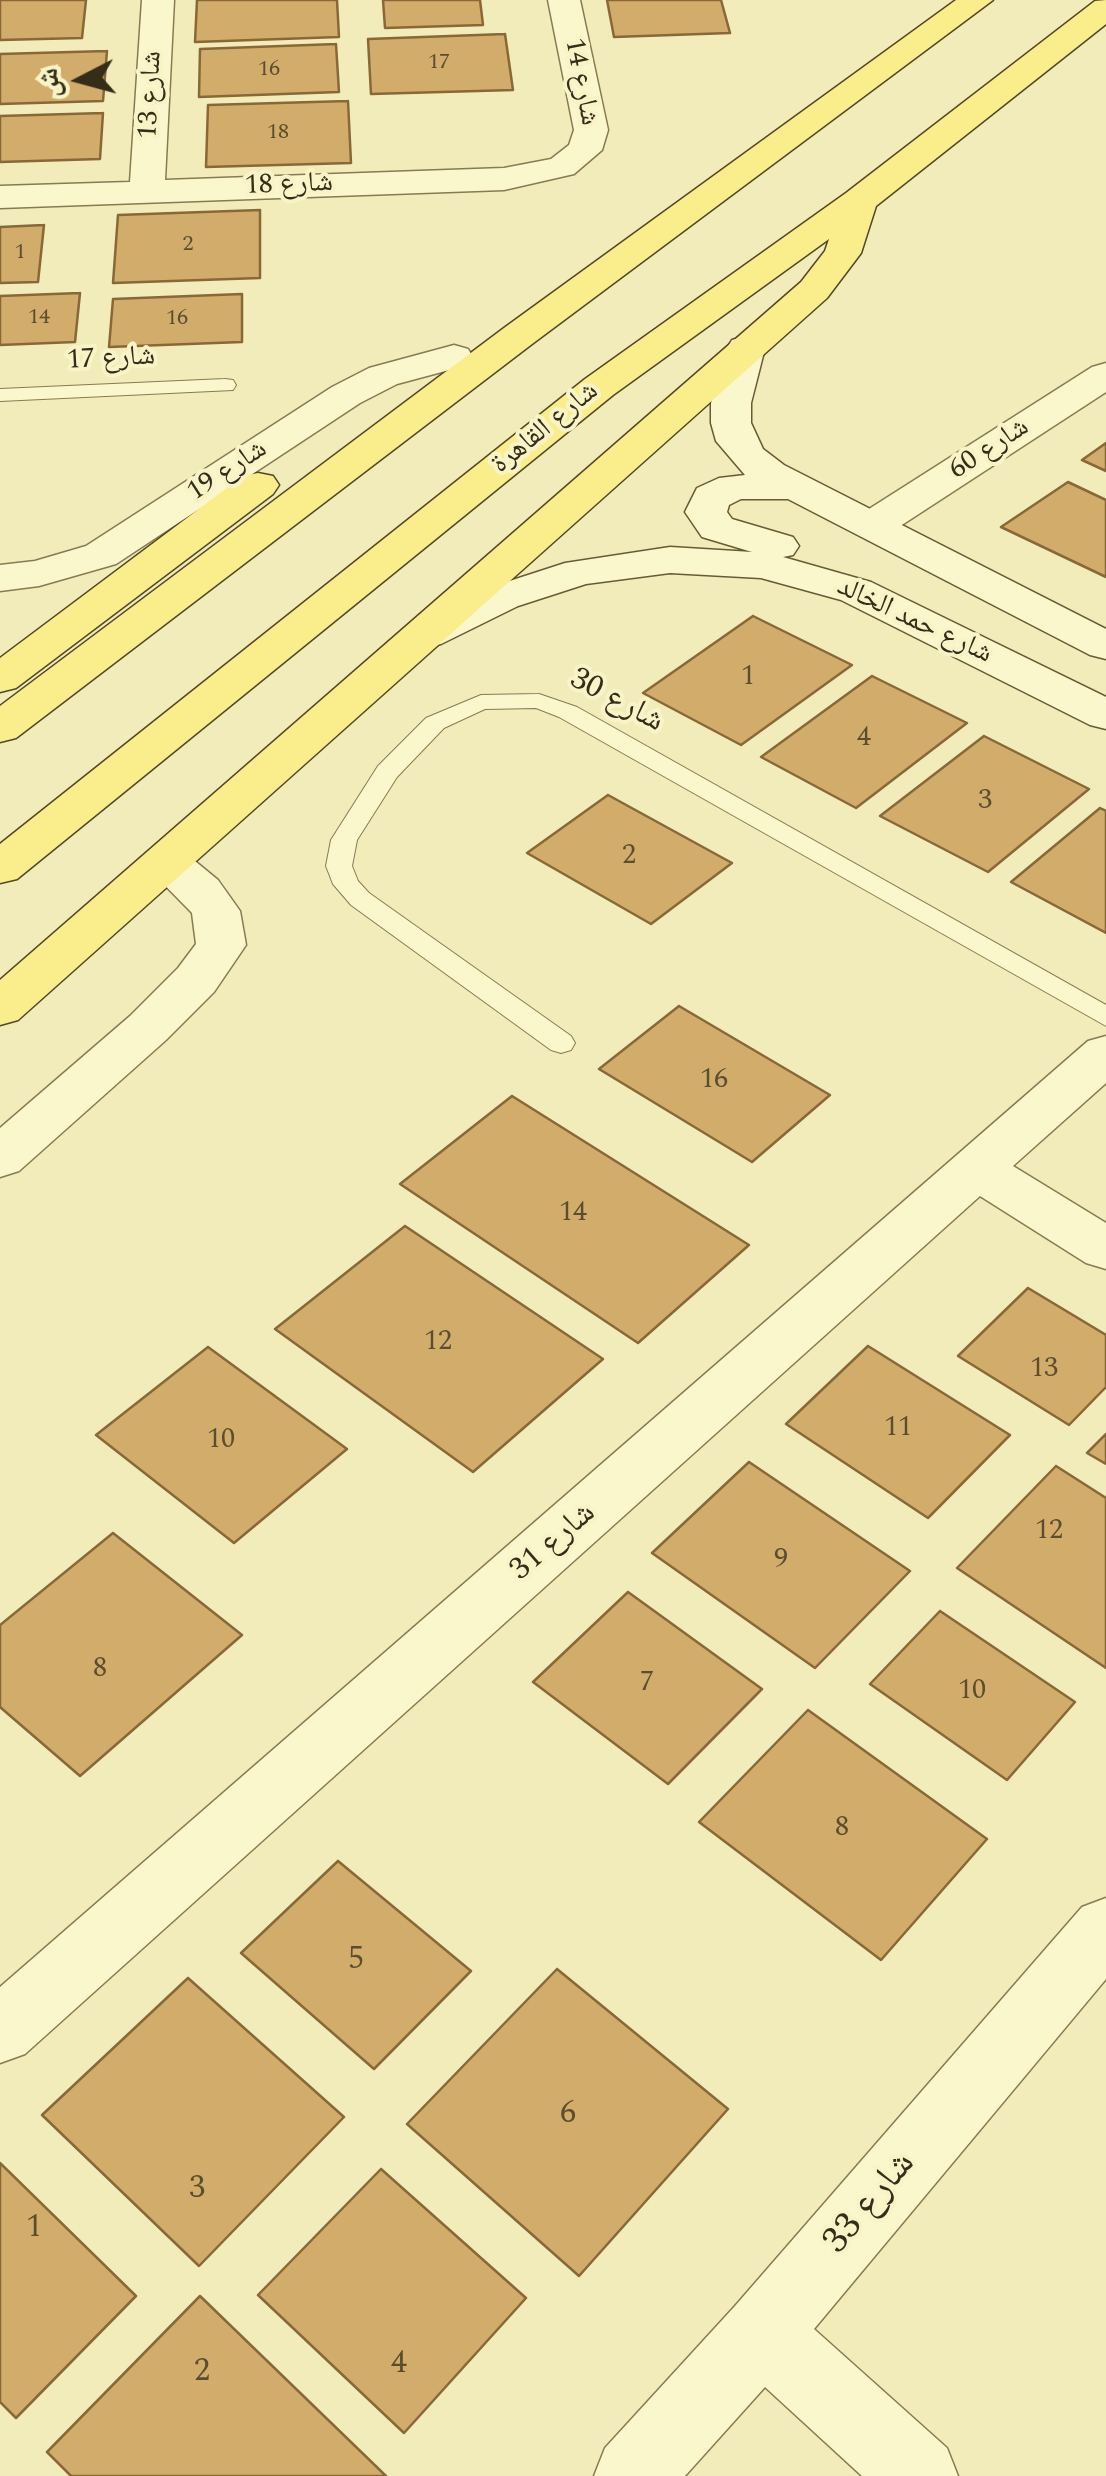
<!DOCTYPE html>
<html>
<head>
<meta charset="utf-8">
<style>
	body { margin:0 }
	#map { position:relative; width:1106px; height:2476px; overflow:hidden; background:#f1ecb9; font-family:Spectral,"Noto Naskh Arabic",serif }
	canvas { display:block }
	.north { position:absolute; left:30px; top:30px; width:100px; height:100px; -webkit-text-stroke:8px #f8f4c8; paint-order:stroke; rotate:264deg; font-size:28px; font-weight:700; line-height:40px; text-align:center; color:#352d19 }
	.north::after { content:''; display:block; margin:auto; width:35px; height:45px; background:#352d19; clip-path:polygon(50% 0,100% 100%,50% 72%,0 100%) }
</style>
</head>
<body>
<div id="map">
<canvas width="1106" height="2476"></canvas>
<div class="north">ش</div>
</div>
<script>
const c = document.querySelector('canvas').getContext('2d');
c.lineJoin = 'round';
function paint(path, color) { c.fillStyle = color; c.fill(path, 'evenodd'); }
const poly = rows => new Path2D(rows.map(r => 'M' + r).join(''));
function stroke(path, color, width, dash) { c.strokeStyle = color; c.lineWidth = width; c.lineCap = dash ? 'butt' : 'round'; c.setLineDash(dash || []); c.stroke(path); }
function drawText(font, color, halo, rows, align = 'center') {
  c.font = font + ' Spectral,"Noto Naskh Arabic",serif'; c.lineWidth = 8; c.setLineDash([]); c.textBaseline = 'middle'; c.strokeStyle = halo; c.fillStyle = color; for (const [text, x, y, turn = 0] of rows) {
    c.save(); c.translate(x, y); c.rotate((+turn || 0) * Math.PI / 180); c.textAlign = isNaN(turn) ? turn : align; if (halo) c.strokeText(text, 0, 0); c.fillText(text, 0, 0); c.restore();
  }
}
const building = poly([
	[0,0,86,0,82,38,0,40,0,0],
	[197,0,337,0,339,37,195,42,197,0],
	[383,0,480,0,483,25,385,28,383,0],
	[607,0,721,0,730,33,614,37,607,0],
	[505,34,513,90,371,94,368,39,505,34],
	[336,44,339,92,199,97,200,49,336,44],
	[107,51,103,101,0,104,0,54,107,51],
	[348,101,351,163,206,167,208,105,348,101],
	[103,113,100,159,0,162,0,116,103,113],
	[260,210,260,278,113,283,118,215,260,210],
	[44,225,38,282,0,283,0,227,44,225],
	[80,293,75,342,0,345,0,296,80,293],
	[242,294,242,342,109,347,113,299,242,294],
	[1106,443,1106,471,1082,460,1106,443],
	[1068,482,1106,500,1106,577,1001,527,1068,482],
	[753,616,852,665,741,745,643,693,753,616],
	[872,676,967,723,856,808,761,757,872,676],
	[984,736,1089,789,988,872,880,816,984,736],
	[608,795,732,863,651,924,527,853,608,795],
	[1100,808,1106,811,1106,933,1011,882,1100,808],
	[679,1006,830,1095,752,1162,599,1069,679,1006],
	[512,1096,749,1245,638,1343,400,1184,512,1096],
	[405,1226,603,1359,473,1472,275,1329,405,1226],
	[1028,1288,1106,1335,1106,1387,1069,1425,958,1356,1028,1288],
	[868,1346,1010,1435,928,1518,786,1424,868,1346],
	[208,1347,347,1449,234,1543,96,1435,208,1347],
	[1106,1434,1106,1464,1087,1453,1106,1434],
	[749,1462,910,1571,815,1668,652,1553,749,1462],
	[1056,1466,1106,1498,1106,1668,957,1568,1056,1466],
	[113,1533,242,1635,80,1776,0,1707,0,1625,113,1533],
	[628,1592,762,1689,668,1784,533,1682,628,1592],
	[940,1611,1075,1702,1007,1780,870,1684,940,1611],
	[808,1710,987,1839,881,1960,699,1822,808,1710],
	[338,1861,471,1971,374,2069,241,1953,338,1861],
	[557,1969,728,2109,579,2276,407,2124,557,1969],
	[188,1978,344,2117,199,2266,42,2115,188,1978],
	[0,2163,136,2296,16,2418,0,2402,0,2163],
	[381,2169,526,2298,404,2433,258,2295,381,2169],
	[200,2296,386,2476,71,2476,47,2452,200,2296]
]);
paint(building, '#d2ac6b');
stroke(building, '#896837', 2.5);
const lane = poly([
	[225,379,233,380,236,385,233,390,0,401,0,389,225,379],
	[539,694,577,707,1106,1005,1106,1026,559,717,536,708,485,709,444,728,397,777,357,840,352,866,358,881,369,893,571,1036,575,1043,571,1050,561,1053,551,1050,351,905,333,884,326,866,331,840,378,766,426,718,481,695,539,694]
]);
const street = poly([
	[142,0,174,0,165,180,504,168,551,159,569,145,574,130,548,0,580,0,608,130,602,150,574,174,504,190,0,208,0,186,130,182,142,0],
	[454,345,468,349,473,357,468,365,397,384,360,403,116,564,39,586,0,591,0,565,35,561,86,546,332,387,369,368,454,345],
	[1106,363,1106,392,888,534,873,538,858,534,852,525,858,516,1092,367,1106,363],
	[167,848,184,852,218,880,240,911,246,945,214,992,166,1040,19,1171,0,1177,0,1128,130,1016,178,968,196,944,192,913,143,863,150,852,167,848],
	[1106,1036,1106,1083,1013,1166,1106,1223,1106,1269,1086,1263,980,1196,25,2054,0,2063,0,1987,1088,1041,1106,1036],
	[1106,1898,1106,1979,814,2329,947,2448,958,2476,862,2476,765,2387,685,2476,594,2476,605,2448,735,2306,1082,1907,1106,1898]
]);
const secondary = poly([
	[746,336,760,340,765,348,751,403,751,423,763,449,784,465,1106,629,1106,659,1090,655,788,499,741,499,729,505,727,512,732,519,793,537,799,546,793,555,783,557,871,582,1106,697,1106,729,1090,725,841,600,761,578,670,573,586,584,518,606,441,644,425,648,409,644,403,635,409,626,488,588,565,563,670,547,752,552,702,537,685,512,697,488,719,478,745,475,716,441,711,423,711,403,727,348,732,340,746,336]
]);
const primary = poly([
	[956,0,993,0,532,344,16,738,0,742,0,706,504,328,956,0],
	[1106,0,1106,24,876,206,861,253,827,298,18,1020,0,1025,0,980,801,282,825,251,829,239,613,395,17,879,0,883,0,844,585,379,846,193,1095,1,1106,0],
	[258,473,273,476,279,485,273,494,16,688,0,692,0,658,243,476,258,473]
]);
stroke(lane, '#887a52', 2);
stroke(street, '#887a52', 3);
stroke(secondary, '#695a36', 3);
stroke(primary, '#544628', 3);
paint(lane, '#fbf7cc');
paint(street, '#fbf7cc');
paint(secondary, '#fbf7cc');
paint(primary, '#f9ee8b');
drawText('22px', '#5c4d2e', null, [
	["17",439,64],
	["16",269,71],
	["18",278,134],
	["2",188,246],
	["1",20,254],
	["14",39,319],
	["16",177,320]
]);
drawText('28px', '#352d19', '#f8f4c8', [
	["شارع 14",580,82,79],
	["شارع 13",152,95,-87],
	["شارع 18",289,186,-2],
	["شارع 17",111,360,-3],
	["شارع القاهرة",546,429,-39],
	["شارع 60",990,450,-33],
	["شارع 19",228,472,-33],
	["شارع حمد الخالد",914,622,25]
]);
drawText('28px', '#5c4d2e', null, [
	["1",748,679],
	["4",864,740],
	["3",985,803],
	["2",629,858],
	["16",714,1082],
	["14",573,1215],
	["12",438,1344],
	["13",1044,1371],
	["11",898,1430],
	["10",221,1442],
	["12",1049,1533],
	["9",781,1562],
	["8",100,1671],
	["7",647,1685],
	["10",972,1693],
	["8",842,1830]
]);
drawText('32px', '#352d19', '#f8f4c8', [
	["شارع 30",616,702,28],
	["شارع 31",554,1543,-41]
]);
drawText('32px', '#5c4d2e', null, [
	["5",356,1962],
	["6",568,2116],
	["3",197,2191],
	["1",34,2230],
	["4",399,2366],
	["2",202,2374]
]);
drawText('38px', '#352d19', '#f8f4c8', [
	["شارع 33",871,2204,-50]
]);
</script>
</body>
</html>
